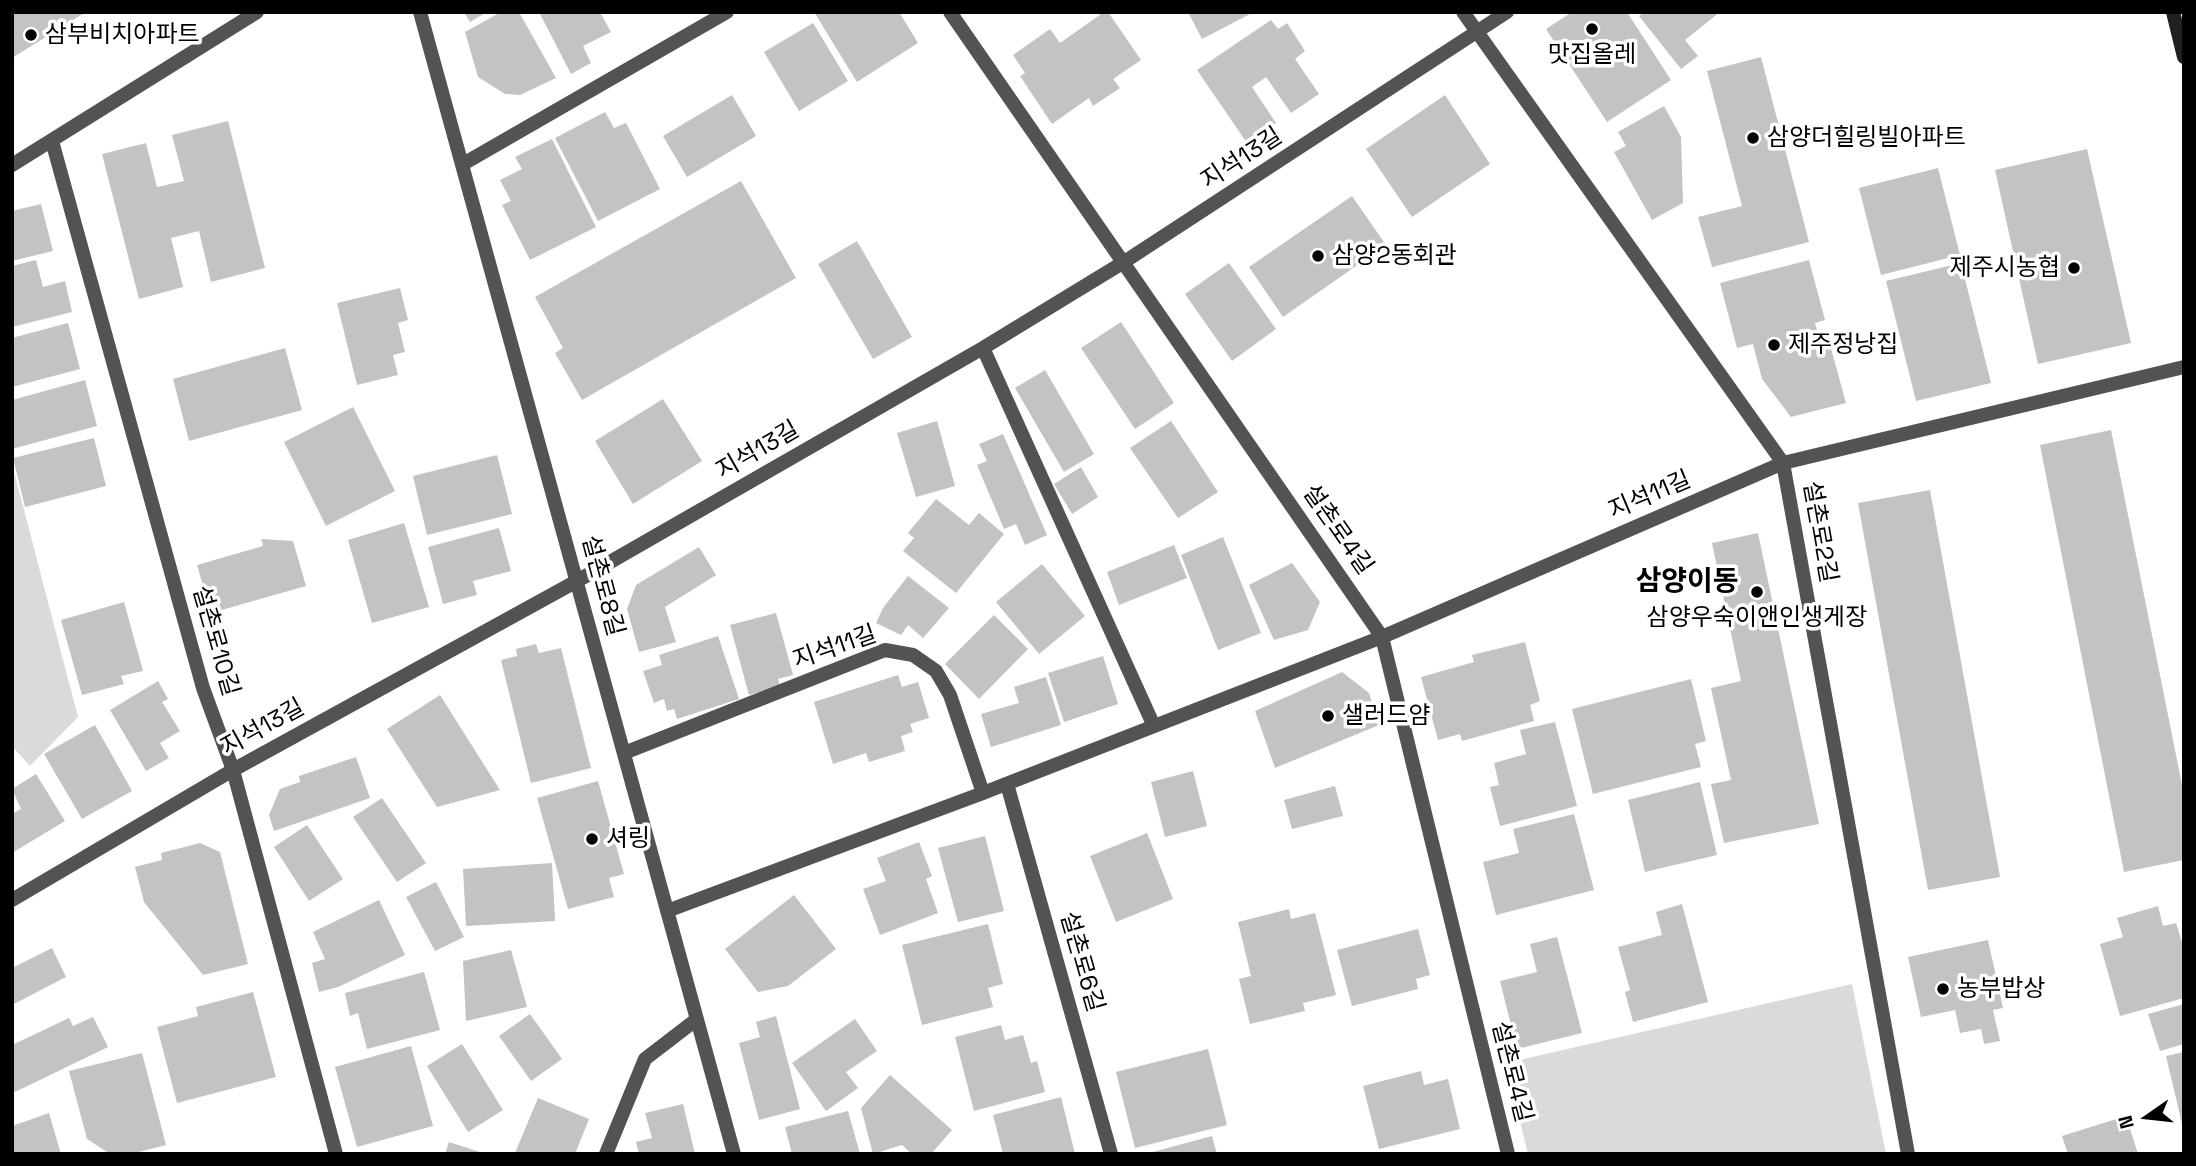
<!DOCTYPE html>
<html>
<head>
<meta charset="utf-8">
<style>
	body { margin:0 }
	#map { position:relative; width:2196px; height:1166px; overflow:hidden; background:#fff; font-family:"Space Grotesk",sans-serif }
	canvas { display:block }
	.frame { position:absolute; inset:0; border:14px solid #000; pointer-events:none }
	.north { position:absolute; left:2112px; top:1082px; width:70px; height:70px; -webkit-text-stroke:5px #fff; paint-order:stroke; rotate:256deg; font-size:19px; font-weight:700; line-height:28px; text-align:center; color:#000 }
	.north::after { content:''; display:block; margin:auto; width:24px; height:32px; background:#000; clip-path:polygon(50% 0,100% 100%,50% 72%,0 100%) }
</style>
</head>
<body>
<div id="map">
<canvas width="2196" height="1166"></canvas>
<div class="frame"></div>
<div class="north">N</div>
</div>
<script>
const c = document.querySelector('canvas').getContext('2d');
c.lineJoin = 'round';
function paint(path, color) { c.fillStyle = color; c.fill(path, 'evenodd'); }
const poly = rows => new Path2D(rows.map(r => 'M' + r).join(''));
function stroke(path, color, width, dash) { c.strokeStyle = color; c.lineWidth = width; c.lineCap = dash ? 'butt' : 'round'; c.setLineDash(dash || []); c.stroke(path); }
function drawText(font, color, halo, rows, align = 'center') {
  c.font = font + ' "Space Grotesk","Noto Sans KR",sans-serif'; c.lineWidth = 7; c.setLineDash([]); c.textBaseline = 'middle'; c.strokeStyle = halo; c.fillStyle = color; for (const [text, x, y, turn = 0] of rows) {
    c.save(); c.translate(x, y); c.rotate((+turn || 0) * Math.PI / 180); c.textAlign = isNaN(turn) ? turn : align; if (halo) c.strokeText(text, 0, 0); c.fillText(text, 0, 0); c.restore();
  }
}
paint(poly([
	[12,464,78,717,30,766,12,746],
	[1852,984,1886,1154,1528,1154,1506,1063]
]), '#dadada');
paint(poly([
	[12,12,86,12,12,58],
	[464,12,487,12,470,22],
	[501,12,519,12,556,78,520,95,505,94,478,77,465,32],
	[539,12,600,12,611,32,583,46,591,63,571,74],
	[814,12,899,12,918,43,857,82],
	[1104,12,1108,12,1141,60,1113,79,1120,88,1093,106,1089,98,1052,124,1020,76,1025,73,1013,55,1050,29,1060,43],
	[1188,12,1254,12,1202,39],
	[1572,12,1627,12,1671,80,1607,122,1546,29],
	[1645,12,1720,12,1685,40,1698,56,1681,69,1639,16],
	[1271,20,1278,29,1287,23,1305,51,1295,59,1319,94,1291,113,1266,77,1252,87,1276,123,1247,143,1197,70],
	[813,23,848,81,799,111,764,52],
	[1761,57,1809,242,1712,267,1698,217,1742,206,1707,71],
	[732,95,756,136,687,177,663,136],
	[1445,95,1490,164,1412,217,1366,149],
	[1664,106,1681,137,1683,203,1652,220,1614,152,1626,146,1618,132],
	[605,112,614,128,626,123,660,189,598,221,555,138],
	[228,121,265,268,211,282,199,231,171,238,183,287,139,299,102,154,146,143,157,187,184,181,172,135],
	[552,139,596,227,530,260,502,205,511,201,500,180,522,169,515,157],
	[2087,149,2131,343,2038,364,1995,170],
	[1938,168,1960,255,1881,275,1859,188],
	[741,181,796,278,582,400,555,353,563,348,535,297],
	[1352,196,1386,245,1283,317,1249,267],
	[41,204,53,251,12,261,12,211],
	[857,241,912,337,873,359,818,264],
	[36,260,43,287,65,281,72,312,12,327,12,266],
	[1809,260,1825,320,1815,323,1821,344,1829,341,1846,403,1791,417,1762,379,1753,344,1737,348,1720,283],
	[1229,263,1276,329,1232,361,1185,294],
	[1961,263,1991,383,1916,401,1886,281],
	[400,288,408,320,398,323,405,352,393,355,398,375,357,385,337,303],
	[1121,322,1174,403,1135,429,1081,348],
	[68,323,80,369,12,387,12,338],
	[285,348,302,410,189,441,173,379],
	[1045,370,1094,454,1064,472,1015,388],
	[85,380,97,426,12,449,12,400],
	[663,399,702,461,633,504,595,441],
	[353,407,395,491,326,526,284,442],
	[937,421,955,486,916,497,897,433],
	[1171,421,1218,492,1178,518,1130,448],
	[2111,430,2184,795,2184,860,2124,872,2040,445],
	[1003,434,1047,535,1025,545,1016,524,1004,529,977,465,987,461,979,444],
	[94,438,106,486,25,507,13,458],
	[497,455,512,514,427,535,413,476],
	[1081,467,1098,497,1072,514,1054,484],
	[1930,490,2000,877,1928,890,1858,503],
	[936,499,969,525,979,513,1004,534,956,593,903,551,914,538,908,533],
	[404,523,429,607,372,623,348,540],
	[499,528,511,571,473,581,477,595,443,604,428,547],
	[1758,533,1819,824,1724,843,1711,784,1731,780,1711,688,1741,681,1712,543],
	[1223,537,1261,633,1218,650,1181,555],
	[261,539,293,541,306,586,211,613,197,565,263,546],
	[1174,545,1187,578,1119,605,1107,572],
	[699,547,716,575,665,607,676,642,639,652,627,609,636,585],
	[1292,563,1320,602,1308,630,1274,640,1249,585],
	[1042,564,1085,616,1039,654,996,602],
	[908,576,949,608,923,638,908,625,901,635,876,623,883,608],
	[124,602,143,671,121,676,124,684,82,695,61,620],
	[776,613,793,675,778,679,780,686,749,695,730,625],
	[994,615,1028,649,979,699,945,664],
	[718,636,739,699,677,719,674,709,667,711,664,699,654,703,643,671,662,665,659,655],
	[1525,642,1540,701,1530,705,1534,721,1462,741,1460,734,1438,740,1421,677,1474,662,1472,655],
	[536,644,539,653,561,648,591,768,531,783,501,660,517,656,516,649],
	[1103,656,1118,704,1064,722,1048,673],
	[1342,672,1369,693,1379,725,1275,768,1255,711],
	[898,675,902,687,918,682,929,718,910,724,913,732,901,736,905,751,869,762,866,753,833,764,814,702],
	[1046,677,1061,725,991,747,981,714,1019,703,1014,687],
	[1691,679,1706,741,1695,744,1701,767,1593,794,1572,709],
	[158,681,168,699,162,702,180,731,160,743,169,758,146,771,110,710],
	[440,695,500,790,437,807,387,729],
	[1555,722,1577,806,1500,826,1490,787,1499,785,1494,763,1526,754,1520,730],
	[95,725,132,791,82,819,44,754],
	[356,757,370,798,274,831,269,815,280,789,300,782,299,776],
	[1193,771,1207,826,1165,837,1151,782],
	[36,774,65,821,12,853,12,814,21,809,12,789],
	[598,781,624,874,609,878,614,897,568,909,537,798],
	[1700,782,1717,855,1645,872,1628,800],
	[1335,786,1343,816,1292,829,1284,800],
	[382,798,426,863,397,882,353,817],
	[1574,814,1594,890,1496,915,1483,862,1519,853,1513,829],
	[307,825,343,879,309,901,274,847],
	[1147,833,1173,899,1116,922,1090,856],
	[985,836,1004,911,958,922,938,848],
	[919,842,932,876,926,879,938,913,880,935,863,889,886,881,877,858],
	[200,843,220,852,248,964,203,975,144,902,135,867,162,860,161,853],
	[552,863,555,921,466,926,463,869],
	[436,882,464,937,435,951,406,897],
	[794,895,836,949,788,986,758,992,725,949],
	[379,900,405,955,338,987,319,992,312,963,325,959,313,932],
	[1682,904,1708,1002,1633,1022,1625,992,1630,990,1618,947,1662,935,1656,912],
	[2158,906,2163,926,2176,923,2184,949,2184,998,2120,1016,2100,944,2123,937,2117,918],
	[1289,909,1291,919,1315,913,1336,995,1303,1003,1305,1011,1250,1024,1239,979,1251,976,1238,922],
	[988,924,1003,984,988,988,993,1007,922,1025,902,945],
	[1418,929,1430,975,1416,979,1418,989,1352,1006,1337,950],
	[1557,937,1582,1033,1517,1049,1500,981,1537,972,1530,944],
	[1988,940,2003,1008,1993,1010,2000,1041,1984,1044,1981,1029,1960,1033,1955,1010,1921,1017,1908,957],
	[52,948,66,977,12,1005,12,968],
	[511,950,527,1007,466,1021,463,961],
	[424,972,440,1030,367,1049,358,1013,350,1016,345,993],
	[253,992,276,1077,177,1103,157,1027,198,1016,196,1007],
	[2184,1004,2184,1044,2160,1051,2148,1014],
	[530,1014,562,1059,531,1081,499,1036],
	[776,1016,800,1109,759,1120,739,1043,760,1037,756,1022],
	[93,1017,108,1047,15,1092,12,1086,12,1045,69,1018,73,1026],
	[855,1019,877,1051,846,1072,858,1088,826,1111,792,1063],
	[1001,1025,1005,1040,1023,1035,1031,1063,1037,1061,1045,1092,974,1111,955,1037],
	[462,1044,503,1110,468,1132,427,1066],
	[411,1046,433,1126,357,1147,335,1067],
	[1208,1049,1227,1125,1135,1148,1116,1072],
	[2184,1052,2184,1127,2183,1128,2166,1056],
	[142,1053,166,1145,131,1154,110,1154,87,1139,69,1071],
	[1421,1071,1424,1085,1448,1079,1460,1129,1379,1149,1363,1086],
	[890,1075,952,1130,931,1154,912,1154,902,1145,873,1154,861,1108],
	[1061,1097,1075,1154,1003,1154,993,1115],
	[538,1098,589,1119,575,1154,515,1153],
	[683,1104,695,1154,639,1154,636,1142,652,1138,645,1113],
	[848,1111,860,1154,792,1154,785,1127],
	[49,1113,61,1154,12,1154,12,1126],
	[2126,1116,2138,1154,2068,1154,2062,1136],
	[1212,1136,1217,1154,1149,1154,1149,1153],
	[449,1142,483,1153,483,1154,445,1154]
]), '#c3c3c3');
stroke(poly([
	[420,12,734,1154],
	[950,12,1382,637,1508,1154],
	[1463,12,1783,463,1908,1154],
	[52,141,203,688,233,770,336,1154],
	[463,164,727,12],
	[12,165,257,12],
	[983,348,1153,724],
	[624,753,885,650,913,655,936,671,950,695,983,793],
	[1007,784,1111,1154],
	[12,900,233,770,577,581,983,348,1124,262,1507,12],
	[667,911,983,793,1382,637,1783,463,2184,367],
	[606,1154,645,1059,697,1019]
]), '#535353', 14);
stroke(poly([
	[2173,12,2184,57]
]), '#202020', 14);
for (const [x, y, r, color] of [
	[1592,29,7,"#000"],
	[31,35,7,"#000"],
	[1753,138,7,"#000"],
	[1318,256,7,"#000"],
	[2074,268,7,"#000"],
	[1774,345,7,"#000"],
	[1757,592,7,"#000"],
	[1328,716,7,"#000"],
	[592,839,7,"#000"],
	[1943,989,7,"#000"]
]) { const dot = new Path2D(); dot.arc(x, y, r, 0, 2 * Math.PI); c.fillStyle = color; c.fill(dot); stroke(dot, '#fff', 2.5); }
drawText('24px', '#000', '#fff', [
	["삼부비치아파트",45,35],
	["맛집올레",1592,55,"center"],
	["삼양더힐링빌아파트",1767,138],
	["삼양2동회관",1332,256],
	["제주시농협",2060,268,"right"],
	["제주정낭집",1788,345],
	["삼양우숙이앤인생게장",1757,618,"center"],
	["샐러드얌",1342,716],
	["셔링",606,839],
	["농부밥상",1957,989]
], 'left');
drawText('24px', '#000', '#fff', [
	["지석13길",1242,159,-33],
	["지석13길",758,451,-30],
	["지석11길",1650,496,-23],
	["설촌로4길",1337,530,55],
	["설촌로2길",1819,532,80],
	["설촌로8길",602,586,75],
	["설촌로10길",215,641,74],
	["지석11길",835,648,-19],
	["지석13길",263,728,-29],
	["설촌로6길",1081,962,74],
	["설촌로4길",1511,1072,76]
]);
drawText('bold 28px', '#000', '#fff', [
	["삼양이동",1687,582]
]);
</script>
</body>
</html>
